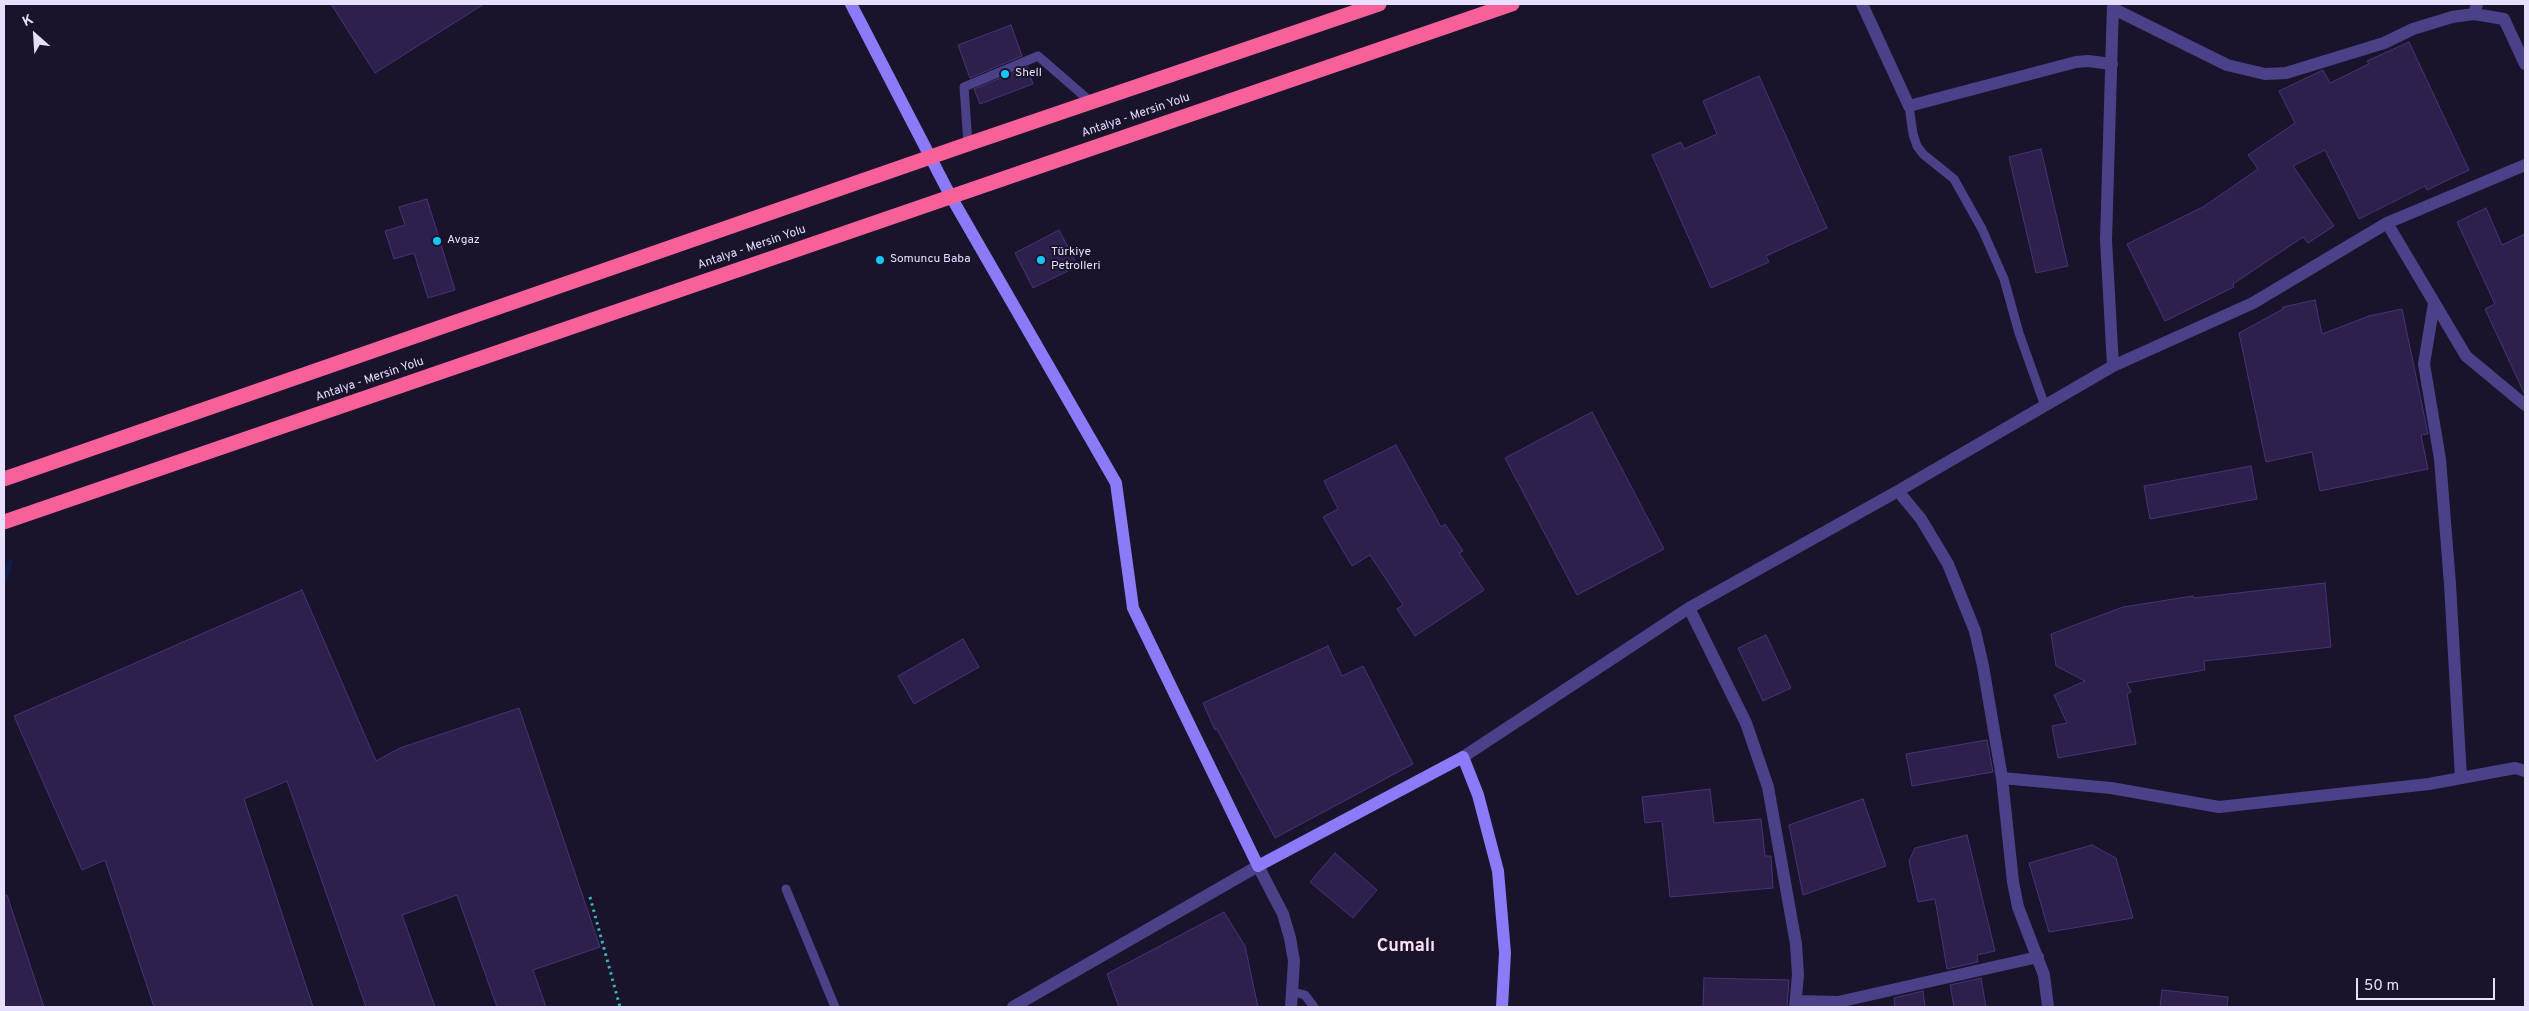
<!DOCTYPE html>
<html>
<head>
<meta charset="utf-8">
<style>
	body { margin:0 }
	#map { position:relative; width:2529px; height:1011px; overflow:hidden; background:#1a132c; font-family:Overpass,sans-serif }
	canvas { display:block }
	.frame { position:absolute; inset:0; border:5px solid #e6dffd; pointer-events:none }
	.north { position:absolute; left:10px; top:10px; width:50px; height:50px; -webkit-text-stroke:4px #1a132c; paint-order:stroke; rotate:334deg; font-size:14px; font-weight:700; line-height:20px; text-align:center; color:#e6dffd }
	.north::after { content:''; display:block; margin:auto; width:18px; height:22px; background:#e6dffd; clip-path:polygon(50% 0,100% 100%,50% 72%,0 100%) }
	.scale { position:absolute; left:2356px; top:978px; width:139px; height:22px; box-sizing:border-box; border:2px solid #e6dffd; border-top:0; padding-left:6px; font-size:15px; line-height:18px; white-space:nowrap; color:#e6dffd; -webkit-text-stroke:4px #1a132c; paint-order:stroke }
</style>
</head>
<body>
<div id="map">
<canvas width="2529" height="1011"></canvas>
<div class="frame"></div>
<div class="north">K</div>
<div class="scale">50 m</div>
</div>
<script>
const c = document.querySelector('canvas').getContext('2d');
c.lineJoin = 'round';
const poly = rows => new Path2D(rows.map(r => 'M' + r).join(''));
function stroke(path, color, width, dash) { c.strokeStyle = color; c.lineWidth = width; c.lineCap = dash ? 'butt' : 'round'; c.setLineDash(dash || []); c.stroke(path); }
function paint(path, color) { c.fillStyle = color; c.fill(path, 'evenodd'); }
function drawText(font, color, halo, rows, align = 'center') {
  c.font = font + ' Overpass,sans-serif'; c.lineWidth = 4; c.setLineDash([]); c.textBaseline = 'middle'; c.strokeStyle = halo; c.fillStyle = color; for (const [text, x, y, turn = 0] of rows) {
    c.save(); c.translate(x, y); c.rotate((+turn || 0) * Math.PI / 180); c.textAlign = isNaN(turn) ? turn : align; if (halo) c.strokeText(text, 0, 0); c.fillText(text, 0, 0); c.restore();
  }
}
stroke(poly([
	[4,581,10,562]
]), '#0e1d49', 5.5);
const building = poly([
	[331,4,484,4,375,73,331,4],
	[1011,25,1022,56,970,78,958,45,1011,25],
	[2409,42,2469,170,2427,190,2425,186,2359,219,2325,150,2293,166,2334,226,2308,243,2303,237,2233,284,2234,287,2165,321,2127,244,2203,207,2258,169,2248,155,2295,123,2279,91,2323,70,2330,83,2369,64,2367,61,2409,42],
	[1027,67,1033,84,980,104,974,89,1027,67],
	[1759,76,1827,228,1766,256,1769,262,1711,288,1652,155,1681,142,1684,149,1717,134,1703,101,1759,76],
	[2041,149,2068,266,2036,273,2009,157,2041,149],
	[427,199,455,290,428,298,414,253,394,259,385,231,405,225,399,207,427,199],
	[2486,208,2502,245,2525,234,2525,395,2485,309,2495,304,2457,222,2486,208],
	[1059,230,1078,266,1033,288,1015,253,1059,230],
	[2315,300,2322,334,2369,316,2402,309,2428,434,2421,435,2428,469,2320,491,2312,452,2266,462,2239,333,2283,309,2283,307,2315,300],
	[1592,412,1664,549,1577,595,1505,458,1592,412],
	[1396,445,1441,527,1445,524,1463,551,1459,553,1484,590,1415,636,1397,609,1403,605,1370,555,1352,566,1323,517,1338,509,1324,481,1396,445],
	[2251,466,2257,499,2150,519,2144,486,2251,466],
	[2325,583,2331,647,2204,661,2205,670,2127,683,2131,692,2127,694,2136,744,2058,758,2052,726,2067,723,2054,695,2085,681,2056,666,2051,634,2123,607,2193,596,2194,598,2325,583],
	[302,590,376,761,400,748,519,708,600,947,533,970,546,1007,497,1007,457,895,402,915,435,1007,366,1007,287,781,244,799,313,1007,154,1007,105,860,82,870,14,716,302,590],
	[1766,635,1791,688,1763,701,1738,648,1766,635],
	[963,639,979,667,914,704,898,676,963,639],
	[1328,646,1342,676,1363,666,1413,764,1275,838,1217,729,1215,730,1203,703,1328,646],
	[1987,740,1993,772,1912,786,1906,754,1987,740],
	[1710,789,1714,823,1761,819,1765,856,1771,856,1773,888,1670,897,1662,821,1645,823,1642,797,1710,789],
	[1863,799,1886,866,1803,895,1789,825,1863,799],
	[1967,835,1995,951,1977,955,1978,962,1947,969,1935,899,1918,902,1909,861,1915,848,1967,835],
	[2092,845,2116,858,2133,918,2049,932,2029,863,2092,845],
	[1335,853,1377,890,1353,918,1310,882,1335,853],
	[4,895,7,895,44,1007,4,1007,4,895],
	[1224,912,1245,946,1258,1007,1119,1007,1107,974,1224,912],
	[1704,978,1789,980,1787,1007,1703,1007,1704,978],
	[1981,978,1986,1007,1954,1007,1950,985,1981,978],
	[2162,990,2228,997,2227,1007,2160,1007,2162,990],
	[1923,991,1925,1007,1895,1007,1894,998,1923,991]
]);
paint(building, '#2e204c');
stroke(building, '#483376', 1);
stroke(poly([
	[590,897,620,1007]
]), '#38b3b9', 3, [2.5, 4]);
stroke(poly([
	[1909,106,1913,134,1917,146,1923,154,1954,179,1982,229,2004,279,2019,333,2045,406],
	[968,144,964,87,1038,56,1091,102],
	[786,889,835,1007],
	[1293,992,1305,995,1314,1007]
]), '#4b4188', 9);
stroke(poly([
	[1862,4,1909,106,2076,62,2088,61,2112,64],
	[2113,4,2106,240,2113,366],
	[2114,9,2227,65,2265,74,2286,73,2384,43,2413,29,2452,17,2474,14,2477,4],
	[2474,14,2504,19,2525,64],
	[2387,223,2466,356,2525,405],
	[2434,303,2424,364,2440,459,2450,584,2461,778],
	[1898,491,1921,519,1948,564,1975,631,1983,666,2002,778,2013,882,2018,907,2044,975,2048,1007],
	[1689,608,1746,723,1768,787,1796,944,1798,975,1795,1007],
	[1463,757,1689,608,1898,491,2113,366,2253,303,2387,223,2525,165],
	[2002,778,2111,788,2219,807,2429,784,2515,768,2525,771],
	[1796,1001,1838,1002,2038,957],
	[1013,1007,1258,866,1283,914,1290,938,1294,961,1291,1007]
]), '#4b4188', 12);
stroke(poly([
	[851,4,950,195,1116,483,1133,608,1258,866,1463,757,1478,795,1498,871,1505,953,1502,1007]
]), '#8c7bf9', 12);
stroke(poly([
	[4,479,968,144,1379,4],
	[4,522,1512,4]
]), '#f76098', 15);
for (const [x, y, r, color] of [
	[1005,74,5,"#15c5f4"],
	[437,241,5,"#15c5f4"],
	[880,260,5,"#15c5f4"],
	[1041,260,5,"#15c5f4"]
]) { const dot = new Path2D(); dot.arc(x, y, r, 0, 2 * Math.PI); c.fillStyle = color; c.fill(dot); stroke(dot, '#1a132c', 2); }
drawText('12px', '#e6dffd', '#1a132c', [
	["Shell",1015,74],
	["Avgaz",447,241],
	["Türkiye",1051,253],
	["Petrolleri",1051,267],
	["Somuncu Baba",890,260]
], 'left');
drawText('12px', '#e6dffd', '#1a132c', [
	["Antalya - Mersin Yolu",1136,116,-19],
	["Antalya - Mersin Yolu",752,248,-19],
	["Antalya - Mersin Yolu",370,380,-19]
]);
drawText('bold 18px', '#fee1f0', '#1a132c', [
	["Cumalı",1406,947]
]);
</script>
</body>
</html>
